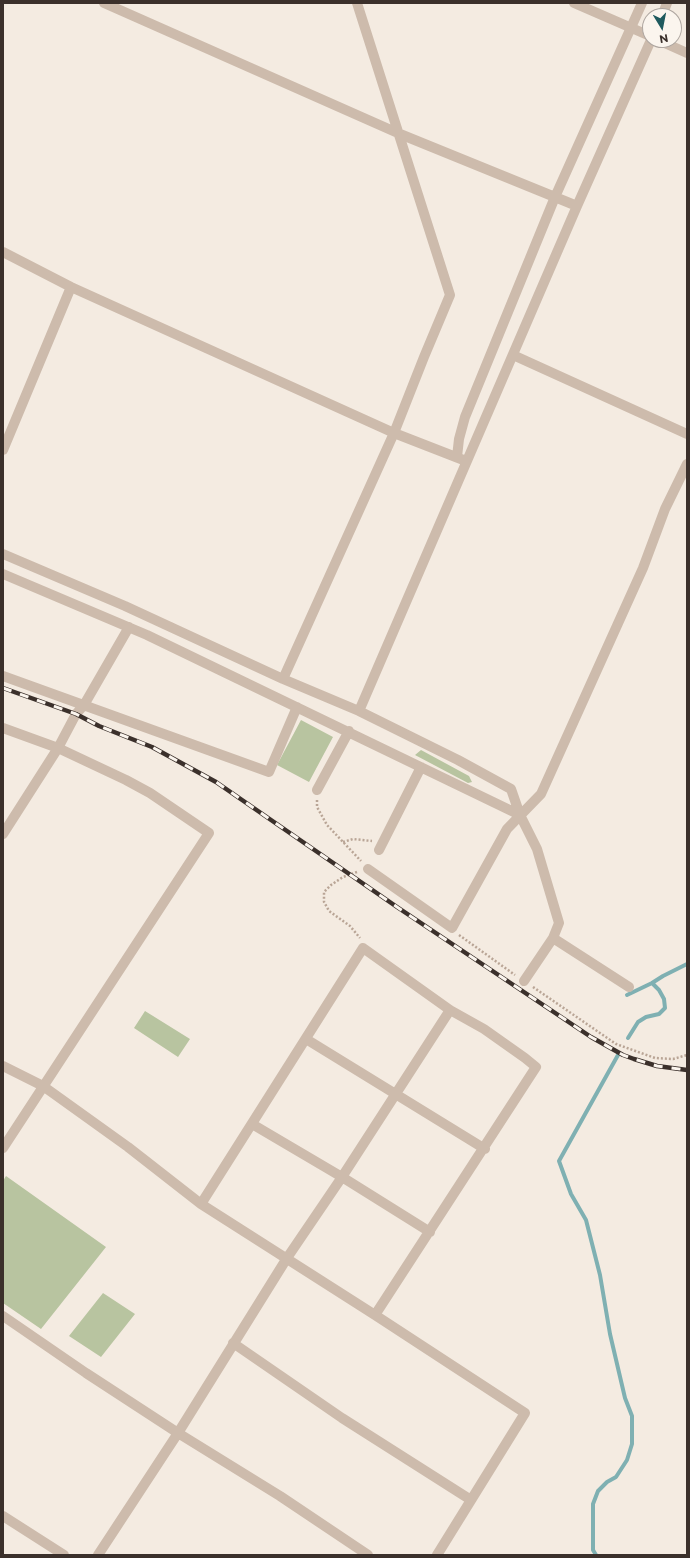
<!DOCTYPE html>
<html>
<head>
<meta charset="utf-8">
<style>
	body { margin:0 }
	#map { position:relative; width:690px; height:1558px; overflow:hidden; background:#f4ebe1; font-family:Montserrat,sans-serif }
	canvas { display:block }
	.frame { position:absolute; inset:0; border:4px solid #3b302b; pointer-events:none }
	.north { position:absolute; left:642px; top:8px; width:40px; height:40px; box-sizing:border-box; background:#fbf5ee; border:1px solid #aea6a0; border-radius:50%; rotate:170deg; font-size:11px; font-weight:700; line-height:16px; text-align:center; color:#3b302b }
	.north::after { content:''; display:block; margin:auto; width:14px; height:18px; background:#1f5a5e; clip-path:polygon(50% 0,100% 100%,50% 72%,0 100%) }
</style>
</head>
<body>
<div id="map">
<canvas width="690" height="1558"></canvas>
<div class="frame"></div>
<div class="north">N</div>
</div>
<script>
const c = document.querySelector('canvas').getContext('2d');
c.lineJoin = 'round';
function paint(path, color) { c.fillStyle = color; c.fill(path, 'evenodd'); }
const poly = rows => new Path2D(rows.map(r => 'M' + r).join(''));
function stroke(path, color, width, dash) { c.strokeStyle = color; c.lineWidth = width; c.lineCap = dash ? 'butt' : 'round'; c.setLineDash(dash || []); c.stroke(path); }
paint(poly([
	[301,720,333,737,309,782,277,765],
	[421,750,469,776,472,782,468,783,415,755],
	[145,1011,190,1039,178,1057,134,1028],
	[6,1176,106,1247,41,1329,3,1303,3,1181],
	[103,1293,135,1314,101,1357,69,1336]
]), '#b8c4a0');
stroke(poly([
	[627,995,652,983],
	[628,1038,638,1022,646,1017,659,1014,665,1008,664,999,659,990,652,983,663,976,687,964],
	[596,1555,593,1550,593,1504,598,1491,607,1482,616,1477,627,1460,632,1444,632,1416,625,1398,610,1334,600,1275,586,1220,571,1194,559,1161,618,1055]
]), '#7fb0b2', 4);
stroke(poly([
	[317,800,317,807,327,825,361,861],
	[343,842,353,839,372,841],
	[357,872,343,877,331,885,324,892,324,902,329,911,350,926,360,938],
	[459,935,515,975],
	[533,987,616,1044,655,1058,673,1059,687,1055]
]), '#b9a596', 2.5, [2, 2]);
stroke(poly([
	[104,3,400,134,577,206],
	[574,3,650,36],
	[662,16,667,3],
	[658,40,687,53],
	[3,252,71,287,394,433,466,461],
	[513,355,687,434],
	[3,450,71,287],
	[457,457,459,439,465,417,555,197,642,3],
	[3,554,125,606,283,679,359,711,458,760,511,789,520,815,537,849,559,923,553,938,524,981],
	[3,574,147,635,520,815],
	[3,676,269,772,297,707],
	[283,679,394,433,424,357,450,295,357,3],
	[359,711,577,206,651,40],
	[3,728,58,748,126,780,150,793,209,833,3,1148],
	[317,790,349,731],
	[3,834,58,748,76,714,84,705,129,627],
	[379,850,421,767],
	[368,869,452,928,507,829,541,794,643,568,665,509,687,464],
	[553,938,629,987],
	[306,1039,485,1149],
	[3,1066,43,1086,128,1147,201,1204,375,1315,525,1413,437,1555],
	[252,1124,342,1177,430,1232],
	[201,1204,363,948,450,1010,484,1029,525,1058,536,1067,375,1315],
	[3,1316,86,1373,178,1433,280,1496,368,1555],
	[233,1343,342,1418,471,1500],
	[3,1516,64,1555],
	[98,1555,178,1433,287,1258,342,1177,450,1010]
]), '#cdbbac', 10);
const rail = poly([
	[3,688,76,714,99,726,152,747,216,782,397,907,591,1037,623,1055,634,1059,657,1066,687,1070]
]);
stroke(rail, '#3b302b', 4.5);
stroke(rail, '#fbf5ee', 3, [9]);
</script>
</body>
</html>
